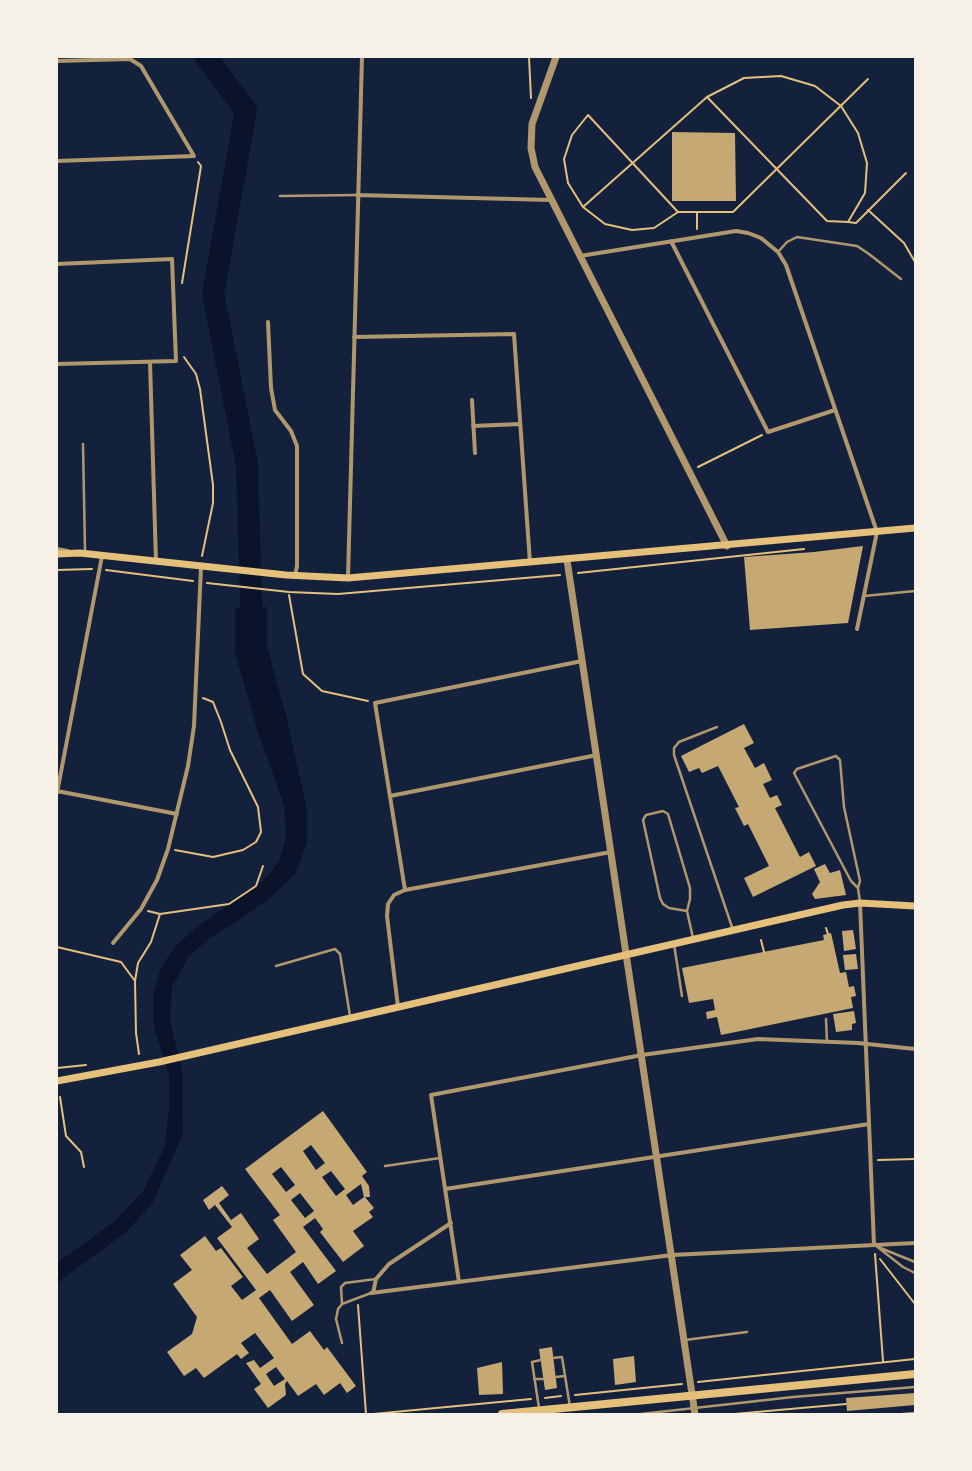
<!DOCTYPE html>
<html>
<head>
<meta charset="utf-8">
<style>
	body { margin:0 }
	#map { position:relative; width:972px; height:1471px; overflow:hidden; background:#14213d; font-family:Inter,sans-serif }
	canvas { display:block }
	.frame { position:absolute; inset:0; border:58px solid #f6f1e7; pointer-events:none }
</style>
</head>
<body>
<div id="map">
<canvas width="972" height="1471"></canvas>
<div class="frame"></div>
</div>
<script>
const c = document.querySelector('canvas').getContext('2d');
c.lineJoin = 'round';
function paint(path, color) { c.fillStyle = color; c.fill(path, 'evenodd'); }
const poly = rows => new Path2D(rows.map(r => 'M' + r).join(''));
function stroke(path, color, width, dash) { c.strokeStyle = color; c.lineWidth = width; c.lineCap = dash ? 'butt' : 'round'; c.setLineDash(dash || []); c.stroke(path); }
paint(poly([
	[267,607,267,647,286,715,307,810,307,843,295,874,270,898,242,918,209,939,189,956,172,987,170,1021,182,1069,183,1134,152,1204,126,1232,57,1283,57,1263,115,1221,143,1191,164,1148,169,1111,169,1075,154,1027,153,996,160,970,174,947,197,927,263,881,279,862,286,837,284,805,258,732,235,653,235,608]
]), '#0b132b');
stroke(poly([
	[206,57,246,110,213,294,247,465,252,636]
]), '#0b132b', 22);
paint(poly([
	[672,132,735,133,736,201,672,201],
	[863,546,848,623,750,630,744,557,814,552],
	[744,724,754,743,744,748,755,768,764,763,772,780,763,784,770,798,777,795,782,805,775,808,800,857,809,852,816,866,753,897,744,878,769,866,748,824,744,826,735,808,739,807,718,766,702,773,699,768,689,772,681,756],
	[825,864,830,873,840,870,846,895,815,899,812,894,820,882,814,869],
	[853,930,856,949,844,951,842,931],
	[831,933,840,973,846,972,849,987,854,986,856,996,851,997,853,1008,721,1035,717,1017,707,1019,706,1012,715,1010,713,999,689,1003,682,968,824,940,823,935],
	[856,954,858,969,845,970,843,955],
	[854,1011,856,1023,852,1024,852,1030,836,1032,833,1014],
	[323,1111,367,1172,362,1176,369,1186,370,1197,365,1197,374,1208,369,1212,373,1217,353,1231,364,1246,343,1262,320,1232,323,1229,315,1218,303,1227,336,1271,318,1284,303,1262,290,1272,314,1305,292,1321,270,1290,259,1298,292,1344,310,1331,324,1350,327,1347,356,1386,347,1393,340,1383,324,1395,316,1384,298,1396,287,1381,285,1384,286,1395,268,1408,254,1389,261,1384,246,1363,254,1360,260,1368,274,1358,255,1333,241,1343,249,1353,241,1359,237,1354,204,1378,196,1368,184,1376,167,1352,192,1334,197,1317,173,1284,192,1270,180,1255,205,1236,216,1251,221,1248,243,1277,231,1286,242,1300,256,1290,217,1238,232,1227,215,1205,209,1210,203,1200,222,1186,229,1195,219,1203,231,1220,241,1213,259,1239,247,1248,267,1274,296,1252,273,1220,280,1215,245,1169],
	[311,1145,325,1163,316,1170,303,1151],
	[281,1167,295,1185,286,1192,272,1174],
	[331,1171,345,1189,336,1196,322,1177],
	[361,1184,364,1197,353,1205,346,1195],
	[300,1193,314,1211,305,1218,291,1200],
	[276,1367,285,1379,274,1386,266,1374],
	[552,1347,557,1388,545,1390,539,1349],
	[634,1356,636,1382,615,1385,613,1359],
	[502,1362,503,1394,479,1395,477,1368],
	[915,1393,915,1405,847,1411,846,1398]
]), '#c6a872');
stroke(poly([
	[529,57,531,98],
	[583,207,707,97,827,221,848,222,865,193,867,163,858,133,841,106,815,86,781,76,744,78,707,97],
	[868,210,904,243,915,262],
	[678,212,588,115,572,135,564,159,568,183,583,207,605,224,632,230,654,228,678,212,733,212,868,79],
	[697,212,697,229],
	[848,222,856,223,906,173],
	[182,283,201,166,198,162],
	[184,357,196,374,200,389,213,485,213,503,202,556],
	[698,467,762,435],
	[57,570,92,569],
	[106,570,193,581],
	[578,573,804,549],
	[207,583,289,592,338,594,560,575],
	[289,595,303,674,322,691,368,701],
	[175,850,213,857,230,853,243,850,256,842,261,832,258,807,230,750,221,722,213,702,203,698],
	[148,911,160,914,229,904,256,886,263,866],
	[826,928,828,934],
	[761,940,764,952],
	[57,947,121,962,135,981],
	[139,1054,136,1033,135,981,138,963,151,942,160,914],
	[57,1068,86,1065],
	[60,1097,66,1136,81,1152,84,1167],
	[878,1160,915,1159],
	[875,1254,883,1361],
	[880,1259,915,1304],
	[358,1305,366,1414],
	[698,1382,915,1359],
	[575,1395,682,1384],
	[545,1398,561,1396],
	[373,1414,531,1399],
	[734,1414,846,1404]
]), '#e5c07b', 2);
stroke(poly([
	[280,196,357,195],
	[778,252,787,242,797,237,857,246,869,254,901,279],
	[83,444,85,551],
	[864,596,915,591],
	[717,727,679,742,674,748,674,755,733,930],
	[858,888,851,881,794,773,797,769,836,756,840,760,844,807,860,881,858,888,860,902],
	[687,911,669,908,663,904,660,898,643,820,646,815,663,811,668,814,690,888,690,899,687,911,693,938],
	[674,944,682,996],
	[276,966,335,949,340,954,350,1016],
	[826,1019,827,1042],
	[385,1166,440,1158],
	[875,1245,903,1267,915,1273],
	[878,1247,915,1262],
	[342,1304,341,1287,345,1283,376,1279],
	[685,1340,747,1332],
	[342,1343,336,1319,338,1309,342,1304,371,1293],
	[553,1358,562,1357,570,1407],
	[556,1377,565,1376],
	[534,1379,543,1379],
	[539,1408,532,1362,541,1360],
	[641,1414,793,1397,915,1387],
	[903,1414,915,1413]
]), '#b1986c', 2.5);
stroke(poly([
	[57,61,130,59,141,66,194,156,57,161],
	[357,195,550,200],
	[671,241,768,432,835,410],
	[580,256,736,231,748,233,761,238,778,252,786,265,877,532,857,629],
	[57,264,172,259,176,361,57,364],
	[268,322,271,388,275,410,291,431,297,446,297,566,295,576],
	[354,337,514,334,530,563],
	[150,362,156,562],
	[472,400,475,453],
	[473,426,520,424],
	[57,549,68,551],
	[348,578,362,57],
	[57,791,177,814],
	[57,793,102,556],
	[390,796,597,755],
	[405,890,375,703,582,661],
	[860,903,874,1245],
	[113,943,141,909,157,880,168,849,188,766,194,726,201,567],
	[398,1007,387,916,388,904,394,895,405,890,611,852],
	[445,1189,869,1124],
	[459,1282,431,1095,642,1055,758,1039,858,1043,915,1049],
	[371,1293,672,1255,915,1243],
	[373,1293,376,1279,389,1264,451,1223]
]), '#b1986c', 4);
stroke(poly([
	[556,57,532,124,531,148,535,167,727,546],
	[567,560,695,1414]
]), '#b1986c', 7);
stroke(poly([
	[57,554,80,553,286,575,348,578,915,528],
	[57,1081,159,1062,843,905,860,903,915,906]
]), '#e5c07b', 7);
stroke(poly([
	[502,1414,915,1374]
]), '#e5c07b', 8);
</script>
</body>
</html>
